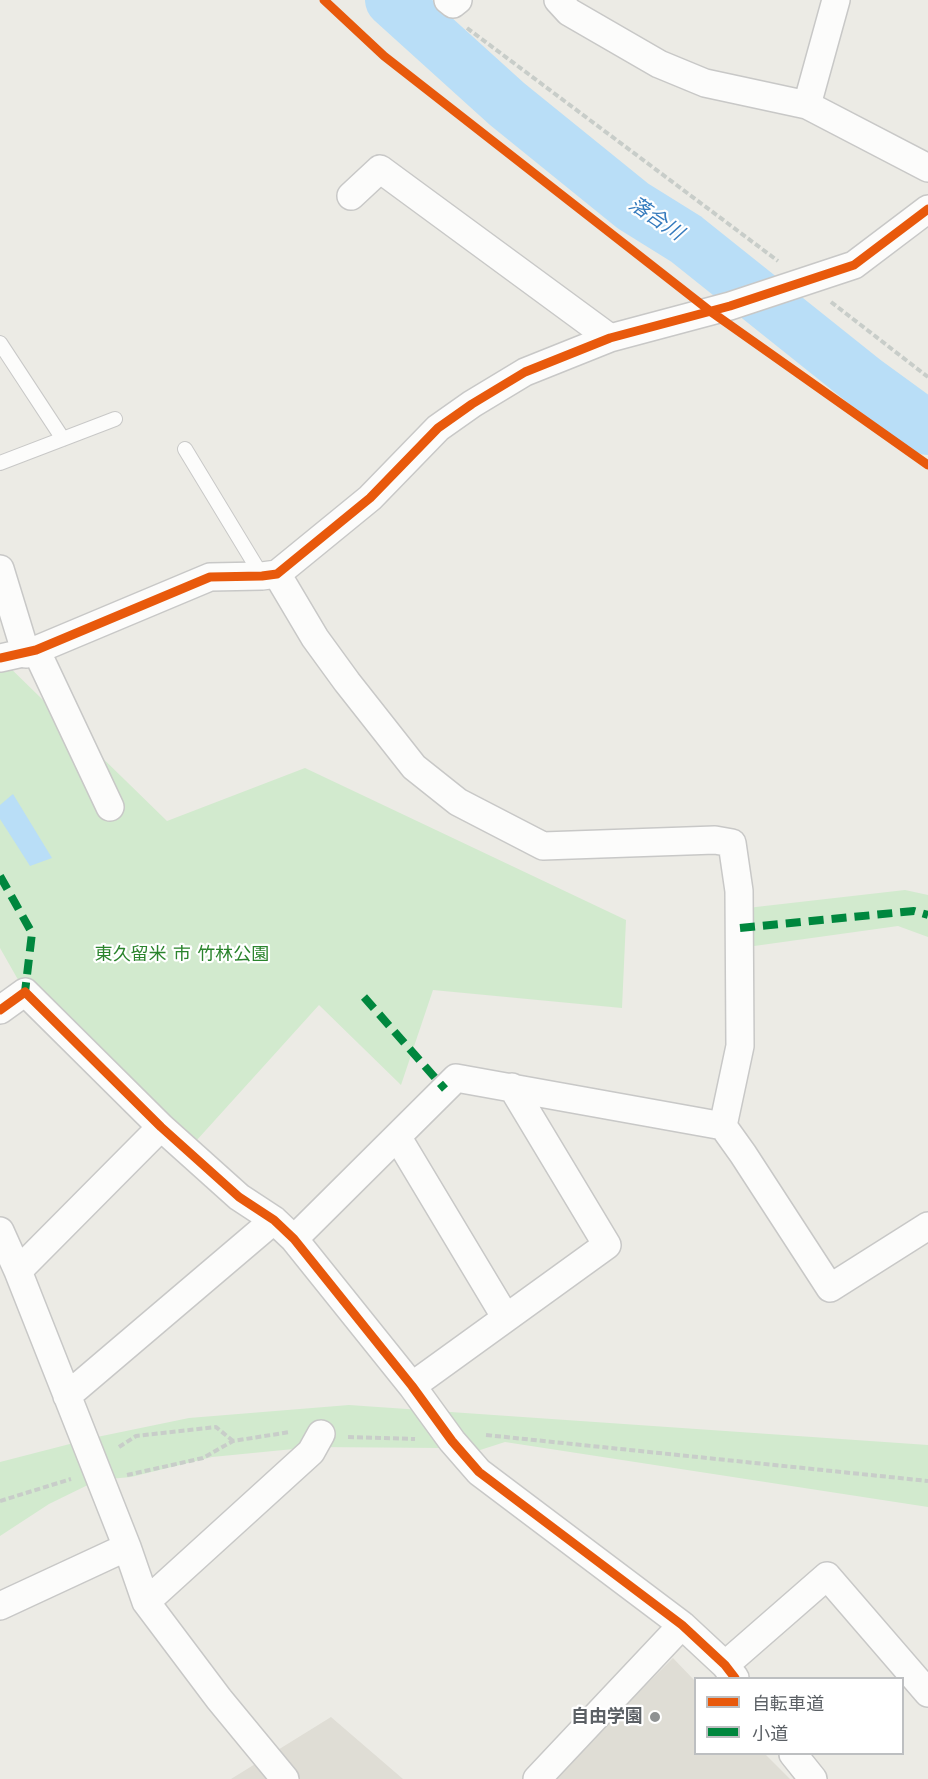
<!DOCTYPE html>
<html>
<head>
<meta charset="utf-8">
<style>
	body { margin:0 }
	#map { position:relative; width:928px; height:1779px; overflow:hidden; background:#ecebe5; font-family:"Work Sans","Noto Sans JP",sans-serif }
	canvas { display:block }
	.legend { position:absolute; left:694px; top:1677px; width:210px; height:78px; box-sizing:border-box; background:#fff; border:2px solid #bdbfc1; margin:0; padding:8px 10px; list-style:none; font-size:18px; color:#5b6065 }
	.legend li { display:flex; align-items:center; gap:12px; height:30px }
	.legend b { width:30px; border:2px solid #bdbfc1 }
</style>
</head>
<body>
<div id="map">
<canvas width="928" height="1779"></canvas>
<ul class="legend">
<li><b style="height:8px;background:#e8590c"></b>自転車道</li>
<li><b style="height:8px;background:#00873e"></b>小道</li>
</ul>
</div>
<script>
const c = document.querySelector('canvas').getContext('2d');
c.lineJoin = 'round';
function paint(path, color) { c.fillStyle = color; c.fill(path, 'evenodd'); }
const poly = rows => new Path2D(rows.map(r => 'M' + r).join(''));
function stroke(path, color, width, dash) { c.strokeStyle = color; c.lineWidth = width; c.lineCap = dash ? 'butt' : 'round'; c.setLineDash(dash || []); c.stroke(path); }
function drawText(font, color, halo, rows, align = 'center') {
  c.font = font + ' "Work Sans","Noto Sans JP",sans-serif'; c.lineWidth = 4.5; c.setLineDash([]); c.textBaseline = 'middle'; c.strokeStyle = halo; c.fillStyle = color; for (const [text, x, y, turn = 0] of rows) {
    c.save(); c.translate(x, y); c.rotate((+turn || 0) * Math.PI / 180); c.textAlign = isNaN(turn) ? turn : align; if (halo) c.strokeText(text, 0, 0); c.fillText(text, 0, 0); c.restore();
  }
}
paint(poly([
	[673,1658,695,1681,696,1754,765,1754,790,1779,551,1779],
	[331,1717,403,1779,231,1779]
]), '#dfddd5');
paint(poly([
	[0,658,167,821,305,768,626,920,622,1008,433,990,401,1085,319,1005,187,1151,25,992,0,948],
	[905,890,928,895,928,937,898,926,747,947,747,908],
	[349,1405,928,1445,928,1507,505,1442,477,1451,443,1448,314,1447,212,1457,131,1477,98,1480,49,1504,0,1536,0,1462,97,1437,189,1418]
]), '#d2eace');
paint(poly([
	[13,794,52,858,30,866,0,819,0,805]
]), '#b9def7');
stroke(poly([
	[392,0,507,104,633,206,686,239,865,382,928,428]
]), '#b9def7', 54);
const service = poly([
	[0,343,63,439],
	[185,449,262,576],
	[0,463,115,419]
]);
const minor = poly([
	[448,0,453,4,458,0],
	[558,0,569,12,659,64,705,83,807,105,928,168],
	[807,105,836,0],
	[351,196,380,169,610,338],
	[0,569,26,654],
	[277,574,315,638,347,682,414,767,458,802,543,846,715,840,732,843,739,891,740,1046,723,1126],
	[36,650,110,807],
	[0,658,36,650,210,577,262,576,277,574,370,498,438,428,472,404,525,372,610,338,730,306,854,265,928,209],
	[0,1010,25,992,161,1127,239,1197,274,1220,294,1239,412,1386,452,1441,479,1472,682,1625,725,1665,735,1678],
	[398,1138,506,1318],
	[0,1231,18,1271,127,1547,146,1602,219,1699,285,1779],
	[294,1239,456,1078,723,1126,743,1154,830,1288,928,1226],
	[18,1271,161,1127],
	[412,1386,607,1245,512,1087],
	[67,1396,274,1220],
	[146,1602,311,1452,321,1434],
	[0,1606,127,1547],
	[725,1665,827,1576,928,1693],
	[793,1754,813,1779],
	[537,1779,682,1625]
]);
stroke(service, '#c8c8c7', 16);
stroke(minor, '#c8c8c7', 30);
stroke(poly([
	[324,0,384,56,683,289],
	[467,28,778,261],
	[831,302,928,377],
	[742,333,928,465],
	[486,1435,928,1481],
	[348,1437,415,1439],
	[119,1447,136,1436,216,1427,233,1441],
	[127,1475,203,1458,233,1441,290,1432],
	[0,1501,71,1479]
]), '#c8cdc9', 4, [6, 3]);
stroke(service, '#fcfcfb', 14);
stroke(minor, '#fcfcfb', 27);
stroke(poly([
	[0,876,32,933,25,992],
	[740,928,914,911,928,915],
	[364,997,445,1089]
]), '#00873e', 8, [15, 8]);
stroke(poly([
	[324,0,384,56,710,311,928,465],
	[0,658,36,650,210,577,262,576,277,574,370,498,438,428,472,404,525,372,610,338,730,306,854,265,928,209],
	[0,1010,25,992,161,1127,239,1197,274,1220,294,1239,412,1386,452,1441,479,1472,682,1625,725,1665,735,1678]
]), '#e8590c', 9);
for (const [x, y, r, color] of [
	[655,1717,6,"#8e9192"]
]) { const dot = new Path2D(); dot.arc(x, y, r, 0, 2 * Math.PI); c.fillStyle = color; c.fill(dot); stroke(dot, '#fff', 2); }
drawText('18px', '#2b842d', '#fff', [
	["東久留米 市 竹林公園",182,955]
]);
drawText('bold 18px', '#5b6065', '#fff', [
	["自由学園",643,1717]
], 'right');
drawText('italic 20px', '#347abd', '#fff', [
	["落合川",656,219,34]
]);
</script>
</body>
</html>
